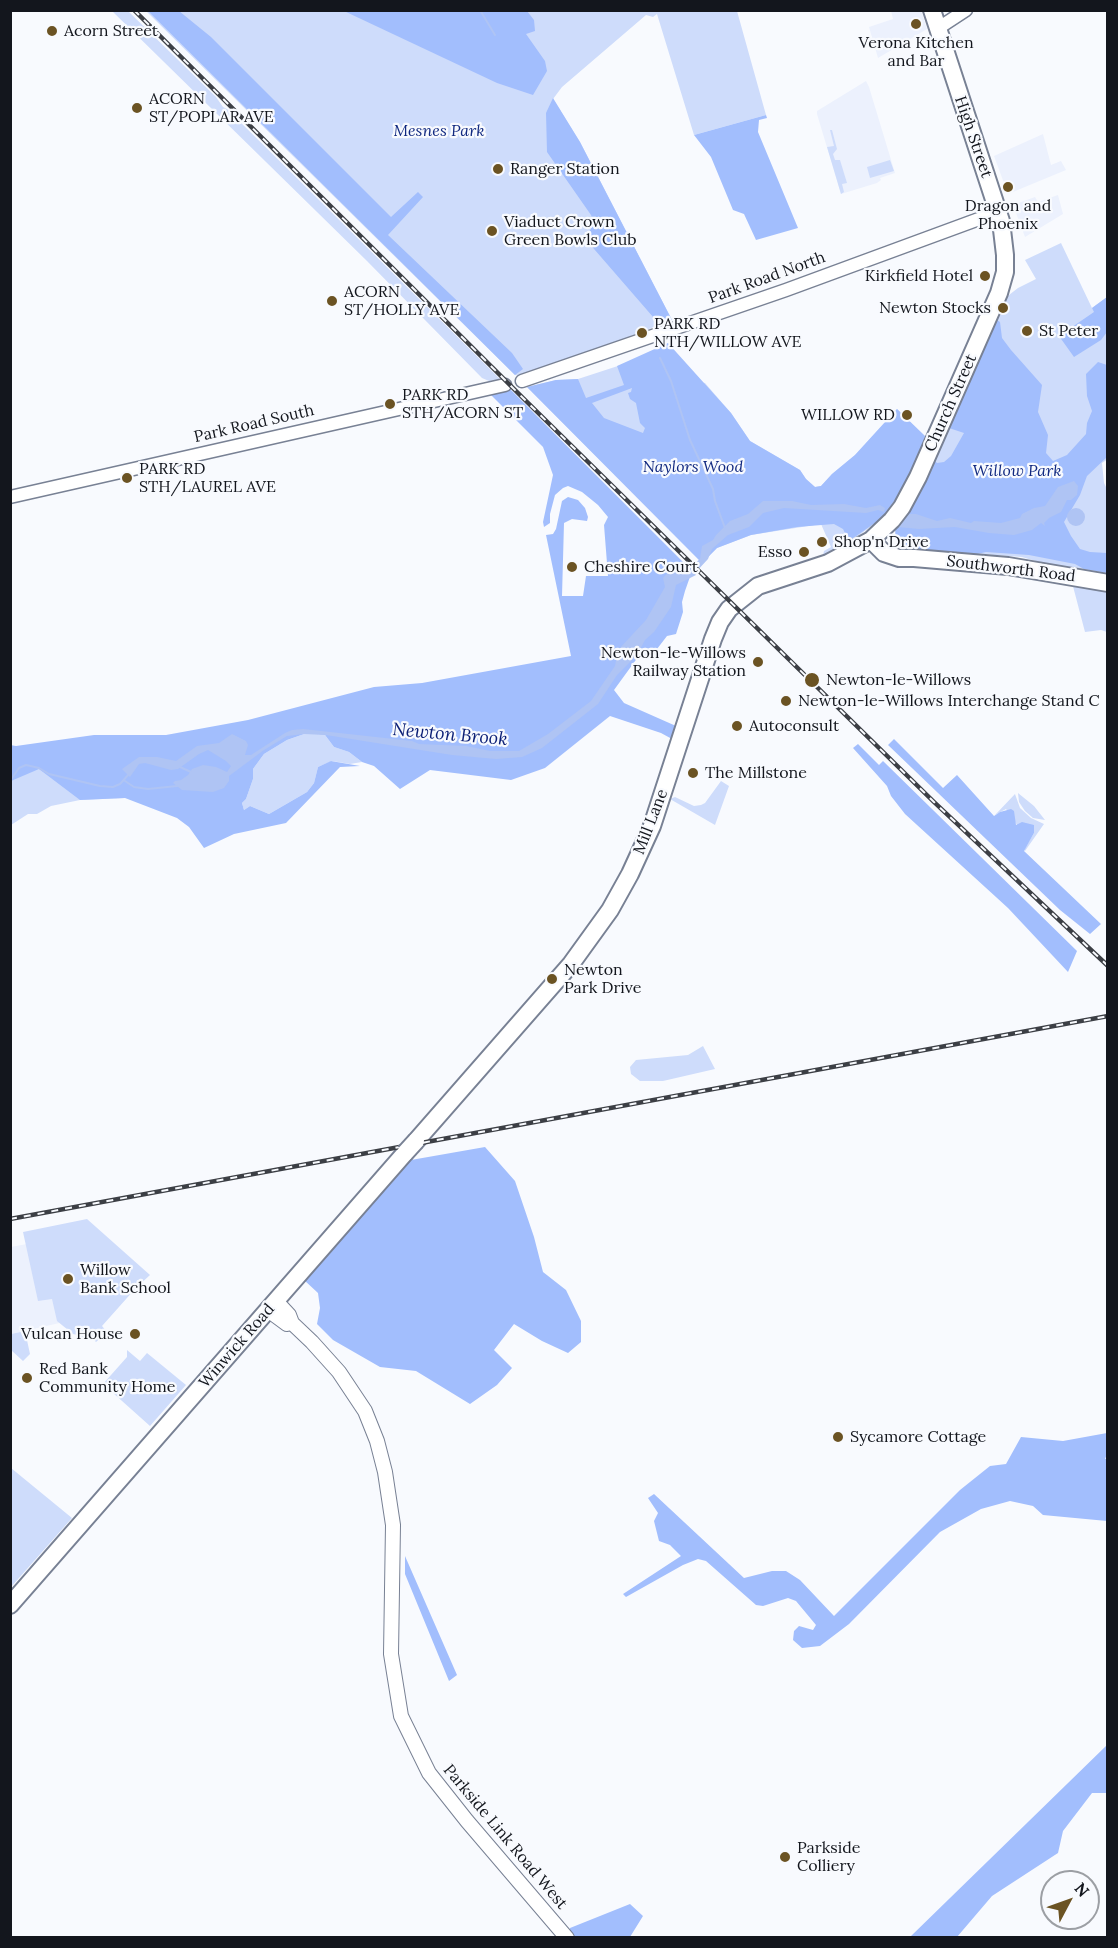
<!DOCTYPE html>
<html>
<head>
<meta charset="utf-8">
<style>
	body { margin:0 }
	#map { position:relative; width:1118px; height:1948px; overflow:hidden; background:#f8fafe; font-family:Lora,serif }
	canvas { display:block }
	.frame { position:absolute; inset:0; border:12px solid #13161d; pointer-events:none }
	.north { position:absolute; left:1040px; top:1870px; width:60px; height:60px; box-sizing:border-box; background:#f8fafe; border:2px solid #9c9fa4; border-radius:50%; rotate:49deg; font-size:16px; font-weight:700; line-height:24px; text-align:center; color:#13161d }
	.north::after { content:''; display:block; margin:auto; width:21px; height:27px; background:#6b5323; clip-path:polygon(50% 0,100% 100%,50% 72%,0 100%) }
</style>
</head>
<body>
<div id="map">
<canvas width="1118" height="1948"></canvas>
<div class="frame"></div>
<div class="north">N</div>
</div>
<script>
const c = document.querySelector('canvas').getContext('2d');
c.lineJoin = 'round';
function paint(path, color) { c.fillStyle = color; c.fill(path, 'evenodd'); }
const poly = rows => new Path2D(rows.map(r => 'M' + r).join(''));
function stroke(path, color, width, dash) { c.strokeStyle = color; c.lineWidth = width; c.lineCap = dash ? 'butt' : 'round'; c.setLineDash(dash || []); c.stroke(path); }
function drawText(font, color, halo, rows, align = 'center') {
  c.font = font + ' Lora,serif'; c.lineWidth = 4.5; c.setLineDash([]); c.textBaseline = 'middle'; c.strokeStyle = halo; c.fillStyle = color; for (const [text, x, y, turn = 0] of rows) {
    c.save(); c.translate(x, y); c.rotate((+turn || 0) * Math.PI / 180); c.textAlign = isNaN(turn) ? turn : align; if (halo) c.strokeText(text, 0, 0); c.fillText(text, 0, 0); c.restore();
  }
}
paint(poly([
	[921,10,927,29,878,58,869,27,893,19,891,11],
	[866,81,869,87,895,173,880,178,881,180,877,183,841,194,817,114,817,111],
	[1043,134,1051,165,1061,161,1066,170,1008,194,994,156],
	[1058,195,1063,214,1025,237,1013,205,1035,197,1038,202],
	[95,1231,86,1317,11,1334,11,1247]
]), '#ecf1fd');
paint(poly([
	[112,11,128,11,216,97,223,107,227,109,501,380,489,381,482,378,367,261],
	[146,11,737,11,766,115,694,135,657,14,653,17,646,15,562,87,553,99,580,142,672,320,526,377,515,375],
	[830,130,832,130,837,149,833,154,835,160,840,160,847,183,842,184,844,192,841,194,827,147,834,146],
	[890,160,894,171,870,178,867,167],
	[1061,243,1092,308,1107,297,1108,459,1102,463,1104,483,1108,491,1107,632,1101,630,1085,632,1069,571,1022,557,911,549,896,540,895,528,882,518,849,543,823,555,824,551,831,547,821,524,751,535,717,548,702,563,527,387,556,380,578,379,624,364,705,383,731,413,750,441,800,470,806,479,815,487,821,486,832,474,855,455,897,409,935,446,986,325,1009,295,1018,288,1036,279,1025,260],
	[307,733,325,735,334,747,349,752,362,762,350,764,332,761,318,767,314,783,307,792,269,814,250,806,244,810,242,803,246,799,253,779,253,769,264,754,287,740],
	[28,757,125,798,80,800,51,806,37,814,28,814,11,825,10,772],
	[721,781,729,786,715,825,670,799,675,797,694,806,701,805,705,803],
	[1018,793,1034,806,1045,820,1033,818,1025,811,1019,802],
	[1015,794,1020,808,1031,818,1044,824,1025,851,1024,850,1034,833,1017,825,1006,809,995,815],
	[703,1046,715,1069,663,1081,640,1081,631,1074,630,1067,636,1060,688,1055],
	[87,1219,150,1275,135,1289,102,1326,107,1332,96,1342,88,1334,83,1339,78,1335,73,1334,57,1321,52,1299,38,1301,23,1232],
	[25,1331,30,1354,23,1361,11,1350,11,1334],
	[127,1350,140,1361,147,1353,186,1385,150,1426,103,1384,127,1357],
	[11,1468,72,1518,11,1587]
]), '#cedcfb');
paint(poly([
	[148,11,179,11,211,37,391,217,418,192,423,197,388,235,512,353,523,369,515,375],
	[344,11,527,11,534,20,535,31,526,34,545,61,547,71,533,95,497,83],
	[553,98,580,142,672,320,660,325,588,242,587,236,594,223,591,215,547,152,546,113],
	[766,115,767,118,759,120,758,132,798,228,756,240,744,214,733,210,711,157,694,135],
	[1107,297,1107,332,1101,340,1074,357,1059,336,1094,312,1092,308],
	[997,320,1000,322,1002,338,1011,350,1042,385,1038,412,1048,435,1046,453,1053,461,1067,455,1086,434,1087,423,1092,411,1087,396,1086,374,1098,362,1107,365,1107,457,1087,476,1080,495,1064,522,1071,536,1080,549,1090,552,1107,553,1107,573,1084,569,1075,564,1029,555,986,552,977,554,911,549,896,540,895,528,933,459,937,463,944,462,951,456,964,433,949,428,975,362],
	[668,343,731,413,750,441,800,470,806,479,815,487,821,486,832,474,855,455,897,409,925,436,920,456,910,479,882,518,849,541,843,529,834,524,797,527,751,535,717,548,702,563,527,387,556,380,578,379,586,398,624,385,617,366],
	[632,388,631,392,628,393,630,399,636,403,640,423,645,428,643,433,604,418,592,403],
	[510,389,692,571,685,591,682,602,683,612,676,634,667,636,657,649,649,648,647,655,638,657,614,690,624,703,676,726,672,739,661,733,610,716,545,768,511,780,430,770,400,789,374,766,362,762,349,752,334,747,325,735,307,733,287,740,264,754,253,769,253,779,246,799,242,803,244,810,250,806,269,814,307,792,314,783,318,767,331,761,360,766,340,767,286,823,234,834,204,848,189,827,177,818,125,798,80,800,39,769,11,781,10,745,16,746,94,735,166,735,248,720,374,687,422,683,571,656,546,535,553,534,556,529,562,501,568,497,578,500,585,508,588,517,587,521,572,519,564,523,562,596,583,596,586,576,608,576,604,525,608,517,598,505,582,492,568,486,563,488,555,495,550,514,550,523,544,527,543,522,553,475,543,447,491,395],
	[894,739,943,788,957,775,994,816,1000,812,1011,809,1014,811,1016,825,1022,822,1034,825,1034,833,1024,851,1101,924,1090,934,1060,910,888,745],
	[858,744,879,765,883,761,1077,951,1068,972,1008,908,905,814,891,796,887,786,853,748],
	[485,1147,515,1181,534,1237,543,1272,566,1290,581,1321,581,1342,568,1353,542,1341,514,1324,494,1350,512,1368,497,1385,470,1404,416,1371,380,1367,333,1340,317,1324,320,1308,318,1293,304,1280,411,1160],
	[1107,1433,1107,1454,1105,1459,1108,1459,1107,1521,1043,1515,1033,1506,1010,1501,981,1509,940,1532,849,1624,820,1646,802,1648,793,1640,794,1631,799,1626,813,1630,816,1625,796,1601,788,1598,763,1606,756,1605,706,1561,698,1559,683,1565,626,1597,623,1594,681,1556,670,1545,659,1541,654,1521,658,1513,648,1498,654,1494,744,1578,772,1571,786,1571,800,1580,834,1616,960,1490,990,1466,1006,1464,1021,1437,1063,1441],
	[405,1556,457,1675,449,1681,405,1574],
	[1107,1745,1107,1793,1092,1793,1063,1831,1058,1853,992,1896,957,1937,910,1937],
	[630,1904,643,1916,630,1937,568,1938,570,1928]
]), '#a2befd');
paint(poly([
	[1074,481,1078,486,1077,495,1071,500,1067,500,1061,512,1049,518,1044,523,1045,526,1041,523,1032,530,1014,535,989,533,955,527,919,529,898,527,906,514,916,514,937,521,950,518,971,523,974,521,1001,523,1020,518,1022,514,1034,508,1045,506,1058,487],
	[763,501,792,501,811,505,844,504,866,508,880,505,885,508,884,512,878,510,866,513,784,508,763,513,749,527,728,535,712,549,708,559,695,573,696,575,676,585,671,607,654,632,645,640,637,655,617,675,598,704,542,748,522,757,496,759,452,755,326,735,304,734,287,736,264,750,229,776,229,781,224,788,213,792,182,790,173,783,175,781,181,780,188,775,192,769,203,765,216,767,227,772,231,766,226,761,208,750,199,754,178,769,171,770,145,763,139,764,130,777,122,769,139,757,157,757,176,761,197,746,219,743,232,734,246,741,248,745,245,755,251,755,285,733,292,730,303,729,412,741,419,744,466,746,490,751,519,751,548,734,591,701,615,666,618,650,646,620,665,587,663,578,669,571,689,568,700,559,702,546,713,540,716,535,730,521,748,514],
	'1067 517a9 9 0 1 1 18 0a9 9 0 1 1-18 0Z'
]), '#afc4f4');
stroke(poly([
	[480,10,495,35],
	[660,358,671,381,690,440,713,489,715,501,725,528],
	[180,767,191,772],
	[10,781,19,768,26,765,39,768,49,774,100,786,113,787,120,784,129,774],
	[125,781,134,787,148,789,177,786]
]), '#afc4f4', 2);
const tertiary = poly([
	[937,29,966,10],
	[522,381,786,290,998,212],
	[10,497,505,385]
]);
const secondary = poly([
	[276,1301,289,1315,292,1323,312,1342,339,1372,365,1411,377,1441,385,1472,393,1525,391,1654,401,1716,429,1773,467,1821,567,1938],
	[268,1310,287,1324,292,1323]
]);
const primary = poly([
	[871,540,884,553,899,558,914,558,1008,566,1108,583],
	[416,1141,571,964,610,910,630,874,652,826,713,639,720,622,729,609,758,586,828,563,871,540,892,520,902,507,918,477,999,293,1005,272,1005,255,1001,221,932,10],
	[10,1605,405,1153]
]);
stroke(tertiary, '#788194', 15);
stroke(secondary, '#788194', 16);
stroke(primary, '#788194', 20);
stroke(tertiary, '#fff', 12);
stroke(secondary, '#fff', 14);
stroke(primary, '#fff', 16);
const rail = poly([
	[134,10,523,398,934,802,1108,966],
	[10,1219,1108,1016]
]);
stroke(rail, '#3c3f45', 4.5);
stroke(rail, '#f8fafe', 2, [7]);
const primaryBridge = poly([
	[405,1153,416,1141]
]);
stroke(primaryBridge, '#788194', 20, []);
stroke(primaryBridge, '#fff', 16);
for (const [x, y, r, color] of [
	[916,24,6,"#6b5323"],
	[52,31,6,"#6b5323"],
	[137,108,6,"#6b5323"],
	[498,169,6,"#6b5323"],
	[1008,187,6,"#6b5323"],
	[492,231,6,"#6b5323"],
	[985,276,6,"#6b5323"],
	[332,301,6,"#6b5323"],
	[1003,308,6,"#6b5323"],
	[1027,331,6,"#6b5323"],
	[642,333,6,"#6b5323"],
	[390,404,6,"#6b5323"],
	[907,415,6,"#6b5323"],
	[127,478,6,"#6b5323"],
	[822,542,6,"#6b5323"],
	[804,552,6,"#6b5323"],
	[572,567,6,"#6b5323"],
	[758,662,6,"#6b5323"],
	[812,680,8,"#6b5323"],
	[786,701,6,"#6b5323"],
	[737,726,6,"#6b5323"],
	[693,773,6,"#6b5323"],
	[552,979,6,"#6b5323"],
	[68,1279,6,"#6b5323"],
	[135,1334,6,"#6b5323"],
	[27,1378,6,"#6b5323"],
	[838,1437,6,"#6b5323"],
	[785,1857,6,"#6b5323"]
]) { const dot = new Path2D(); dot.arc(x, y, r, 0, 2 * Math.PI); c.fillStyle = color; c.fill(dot); stroke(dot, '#f8fafe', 2); }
drawText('16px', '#13161d', '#f8fafe', [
	["Acorn Street",64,31],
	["Verona Kitchen",916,43,"center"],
	["and Bar",916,61,"center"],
	["ACORN",149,99],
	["ST/POPLAR AVE",149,117],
	["Ranger Station",510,169],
	["Dragon and",1008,206,"center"],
	["Phoenix",1008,224,"center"],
	["Viaduct Crown",504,222],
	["Green Bowls Club",504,240],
	["Kirkfield Hotel",973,276,"right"],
	["ACORN",344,292],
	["ST/HOLLY AVE",344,310],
	["Newton Stocks",991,308,"right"],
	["PARK RD",654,324],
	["NTH/WILLOW AVE",654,342],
	["St Peter",1039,331],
	["PARK RD",402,395],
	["STH/ACORN ST",402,413],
	["WILLOW RD",895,415,"right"],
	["PARK RD",139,469],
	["STH/LAUREL AVE",139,487],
	["Shop'n Drive",834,542],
	["Esso",792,552,"right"],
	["Cheshire Court",584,567],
	["Newton-le-Willows",746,653,"right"],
	["Railway Station",746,671,"right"],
	["Newton-le-Willows",826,680],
	["Newton-le-Willows Interchange Stand C",798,701],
	["Autoconsult",749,726],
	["The Millstone",705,773],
	["Newton",564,970],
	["Park Drive",564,988],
	["Willow",80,1270],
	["Bank School",80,1288],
	["Vulcan House",123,1334,"right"],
	["Red Bank",39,1369],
	["Community Home",39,1387],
	["Sycamore Cottage",850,1437],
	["Parkside",797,1848],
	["Colliery",797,1866]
], 'left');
drawText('italic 16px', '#112980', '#f8fafe', [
	["Mesnes Park",439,131],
	["Naylors Wood",693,467],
	["Willow Park",1017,471]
]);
drawText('16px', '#13161d', '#f8fafe', [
	["High Street",973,137,71],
	["Park Road North",767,278,-20],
	["Church Street",951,403,-66],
	["Park Road South",254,424,-13],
	["Southworth Road",1011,569,7],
	["Mill Lane",651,822,-69],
	["Winwick Road",237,1346,-49],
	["Parkside Link Road West",505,1837,50]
]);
drawText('italic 18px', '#0a1e75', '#f8fafe', [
	["Newton Brook",450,735,5]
]);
</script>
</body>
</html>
